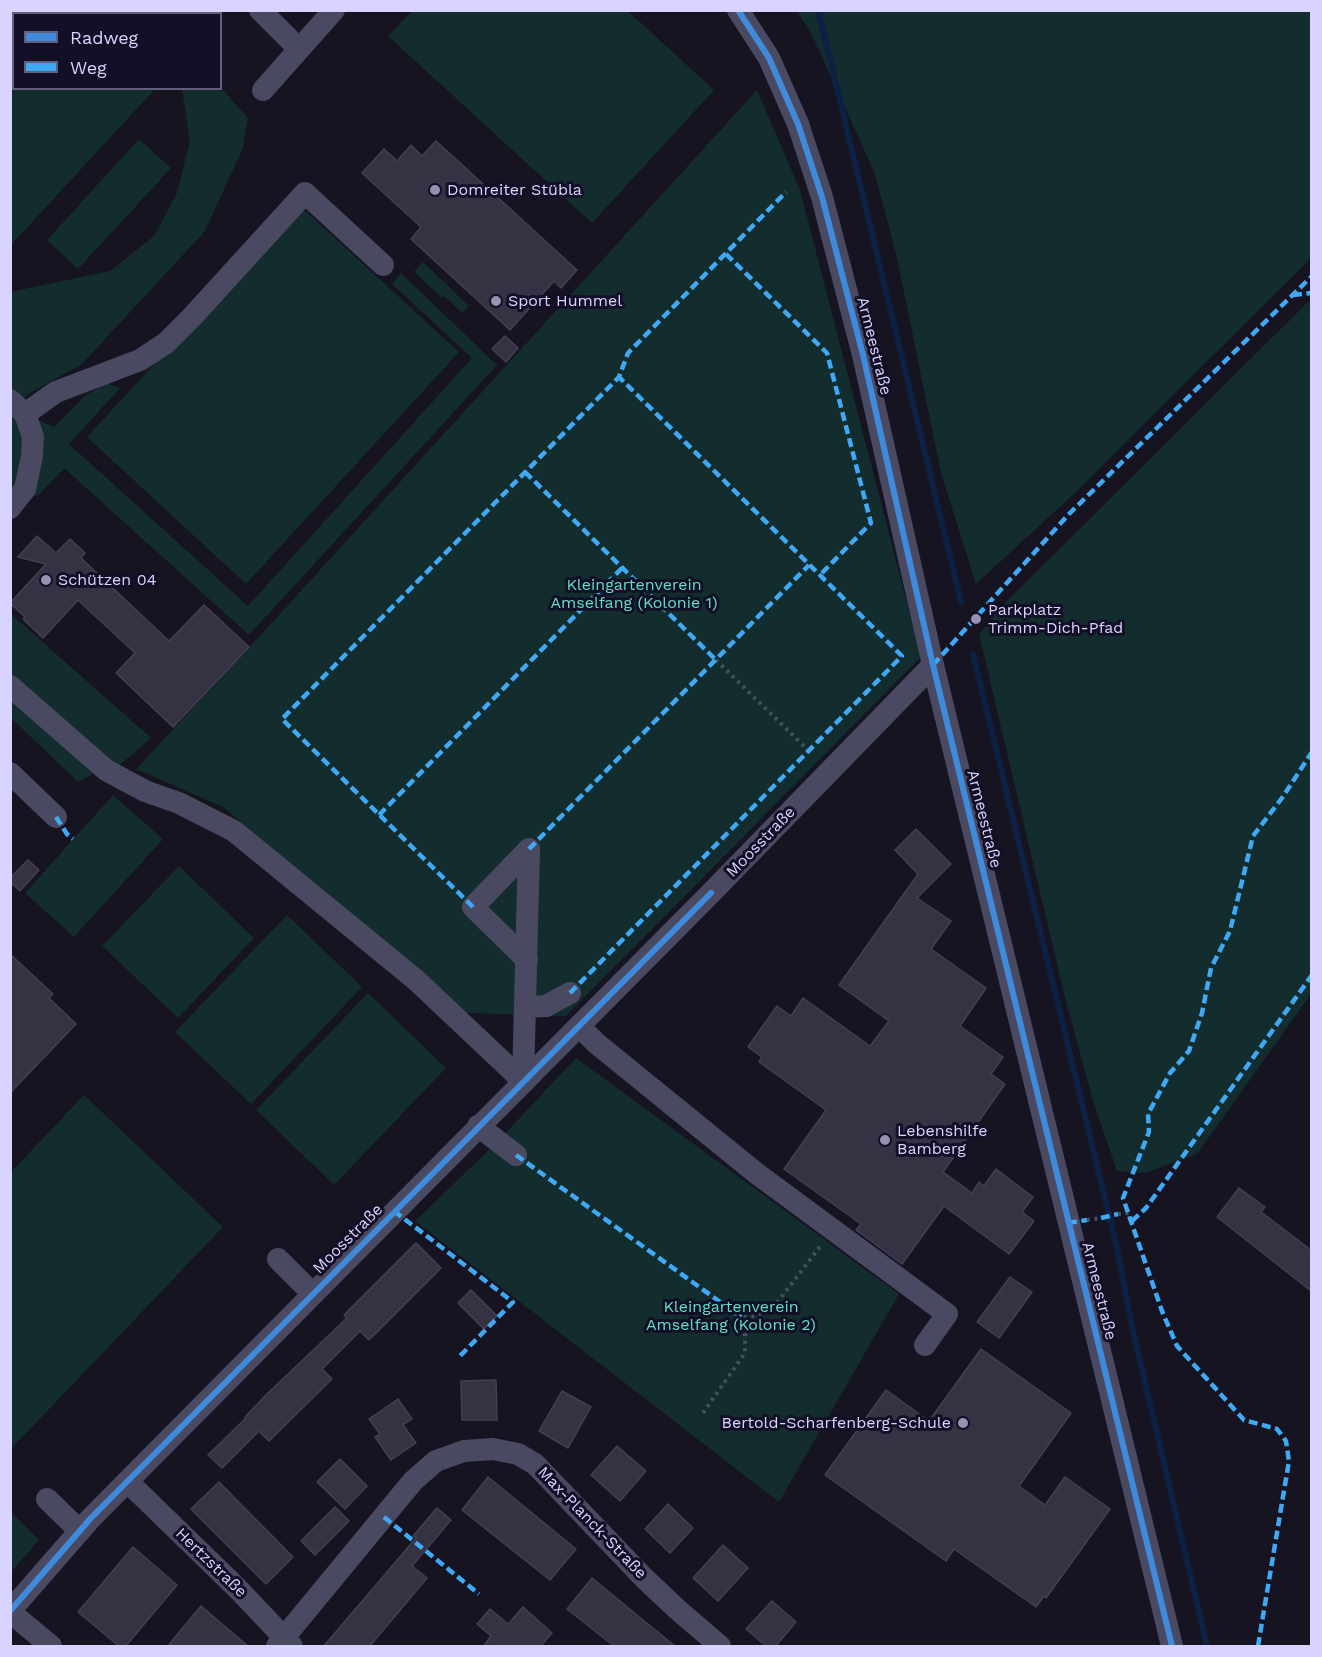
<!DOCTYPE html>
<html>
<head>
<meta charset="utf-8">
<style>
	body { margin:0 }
	#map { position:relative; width:1322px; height:1657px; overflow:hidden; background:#161421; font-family:"Work Sans",sans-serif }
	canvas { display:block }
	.frame { position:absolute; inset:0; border:12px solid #d9d4ff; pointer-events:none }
	.legend { position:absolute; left:12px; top:12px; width:210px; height:78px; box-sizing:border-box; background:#130f26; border:2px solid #625e7d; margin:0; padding:8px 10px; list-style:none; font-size:18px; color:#d9d4ff }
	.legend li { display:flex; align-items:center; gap:12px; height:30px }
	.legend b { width:30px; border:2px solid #625e7d }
</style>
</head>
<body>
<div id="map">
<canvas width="1322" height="1657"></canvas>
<div class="frame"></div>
<ul class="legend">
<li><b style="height:8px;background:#408adc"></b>Radweg</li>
<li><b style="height:8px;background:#3fa9f5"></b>Weg</li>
</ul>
</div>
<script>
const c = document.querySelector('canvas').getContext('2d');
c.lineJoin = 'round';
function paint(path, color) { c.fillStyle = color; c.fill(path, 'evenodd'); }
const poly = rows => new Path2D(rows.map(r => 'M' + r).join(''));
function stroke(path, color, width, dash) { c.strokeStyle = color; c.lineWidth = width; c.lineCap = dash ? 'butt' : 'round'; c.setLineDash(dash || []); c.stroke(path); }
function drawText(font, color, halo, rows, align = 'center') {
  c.font = font + ' "Work Sans",sans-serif'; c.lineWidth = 6; c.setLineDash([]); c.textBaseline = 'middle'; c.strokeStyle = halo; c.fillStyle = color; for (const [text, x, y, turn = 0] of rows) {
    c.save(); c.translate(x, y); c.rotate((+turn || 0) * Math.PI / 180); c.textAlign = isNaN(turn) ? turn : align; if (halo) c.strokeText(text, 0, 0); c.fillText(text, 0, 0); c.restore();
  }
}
paint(poly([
	[11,11,115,10,118,13,14,14,14,88,155,89,11,245],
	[123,11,197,11,193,14,126,14],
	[412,11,628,11,714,90,592,223,388,36],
	[797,11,1311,11,1311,258,1076,492,976,584,941,473,897,258,875,174,813,37],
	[221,88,248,118,243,148,205,231,82,364,30,393,11,408,54,427,86,395,106,383,120,388,69,444,248,606,472,358,392,284,401,273,497,365,249,635,64,468,39,495,11,498,10,292,110,271,154,236,177,193,190,141,182,89],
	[757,90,800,190,921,657,566,1016,466,1013,223,807,136,769,268,627],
	[139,139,171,168,78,269,47,240],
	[300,206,459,352,246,584,87,437],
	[423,262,469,306,462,313,444,296,442,298,414,272],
	[1311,299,1311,994,1197,1154,1145,1173,1117,1171,1094,1104,1064,994,979,634,1004,604],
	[10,613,151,738,121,764,101,770,78,782,11,718],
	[113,795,163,839,74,937,25,893],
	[179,866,254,938,178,1018,102,946],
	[287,915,362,987,251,1104,175,1032],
	[368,993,446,1068,334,1185,256,1110],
	[576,1058,899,1294,779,1502,415,1221,498,1141],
	[84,1095,223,1227,11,1449,11,1172],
	[11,1512,39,1540,11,1572]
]), '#132c2d');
stroke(poly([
	[818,10,961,602],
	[973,654,1117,1248,1132,1327,1207,1646]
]), '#0d2144', 6);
const building = poly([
	[436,141,577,270,561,288,554,281,510,330,411,239,421,227,362,173,384,149,397,161,411,145,422,156,436,141],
	[505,336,518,348,506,362,492,349,505,336],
	[37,536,56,553,70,539,85,553,81,558,169,641,204,605,249,647,173,727,116,673,135,653,78,600,43,638,23,619,25,617,10,603,46,564,18,557,37,536],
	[916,829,951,864,917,898,951,921,931,949,986,988,960,1026,1003,1057,991,1074,1005,1084,943,1172,972,1193,979,1182,984,1186,996,1169,1033,1197,1022,1212,1034,1221,1009,1254,944,1206,902,1264,856,1230,861,1224,784,1169,826,1110,759,1062,762,1057,748,1047,777,1006,791,1016,803,998,870,1046,889,1021,839,985,918,874,895,850,916,829],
	[28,860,39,870,20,891,10,882,10,878,28,860],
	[10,954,53,994,49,998,76,1024,10,1093,10,954],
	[1239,1188,1265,1207,1261,1212,1311,1250,1311,1291,1217,1217,1239,1188],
	[416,1243,441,1268,369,1340,360,1331,322,1369,332,1379,269,1441,259,1431,222,1468,208,1455,246,1418,245,1417,267,1394,347,1318,344,1315,416,1243],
	[1010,1277,1032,1292,999,1338,977,1322,1010,1277],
	[471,1290,497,1316,484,1329,458,1303,471,1290],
	[981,1349,1071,1413,1019,1486,1045,1505,1065,1477,1110,1509,1046,1598,1044,1596,1036,1607,954,1549,946,1561,825,1475,886,1390,929,1421,981,1349],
	[496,1380,497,1420,462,1420,461,1381,496,1380],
	[562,1391,591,1407,568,1448,539,1431,562,1391],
	[398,1399,412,1419,403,1425,416,1443,391,1460,375,1437,380,1434,369,1419,398,1399],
	[617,1446,646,1471,620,1501,591,1475,617,1446],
	[340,1459,367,1486,345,1509,317,1482,340,1459],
	[488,1477,576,1549,550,1580,462,1510,488,1477],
	[219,1482,293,1557,266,1584,191,1509,219,1482],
	[668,1504,693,1528,670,1553,645,1529,668,1504],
	[335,1507,349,1521,315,1555,301,1541,335,1507],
	[437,1508,451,1520,412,1566,427,1578,369,1647,323,1647,416,1538,413,1536,437,1508],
	[723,1545,748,1568,718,1601,693,1578,723,1545],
	[133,1547,177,1585,125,1647,120,1647,78,1612,133,1547],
	[592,1578,626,1606,676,1647,615,1647,567,1609,592,1578],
	[772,1601,796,1622,775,1647,767,1647,746,1629,772,1601],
	[201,1606,249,1647,167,1647,201,1606],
	[523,1607,552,1633,540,1647,483,1647,491,1636,477,1624,490,1609,508,1624,523,1607]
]);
paint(building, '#343243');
stroke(building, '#433f54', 1.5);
stroke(poly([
	[716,660,809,751],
	[1118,1214,1129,1213],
	[1087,1220,1101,1218],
	[703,1413,745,1353,745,1334,741,1317,755,1316,773,1308,822,1244]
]), '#44505f', 4, [3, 4.5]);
stroke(poly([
	[260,10,299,49],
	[738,10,769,58,798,124,822,197,863,355,933,665,1172,1646],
	[263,90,334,10],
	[10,400,25,414,33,437,32,456,25,489,10,508],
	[25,414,56,392,140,360,166,343,191,318,305,193,383,265],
	[10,686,106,770,145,791,179,803,234,831,416,980,523,1081],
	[10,773,56,817],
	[527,960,473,907,529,849],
	[525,1007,546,1006,570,993],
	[579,1026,596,1043,756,1173,947,1314,925,1345],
	[523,1081,529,849],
	[478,1126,516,1155],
	[278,1259,313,1294],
	[128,1482,238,1589,292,1646],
	[47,1499,80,1531],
	[10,1611,91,1518,711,893,933,665],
	[10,1612,51,1646],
	[277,1646,413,1481,436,1461,464,1451,493,1449,518,1454,535,1464,644,1578,678,1610,720,1646]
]), '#4a4962', 22);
stroke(poly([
	[726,254,827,353,871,523,820,575],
	[1293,295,1312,293],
	[525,472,716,660],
	[933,665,1069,514,1312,276],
	[379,815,622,568],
	[56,817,67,834,73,839],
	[529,849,809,565],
	[473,907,282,719,619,377,628,353,786,192],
	[570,993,902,656,619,377],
	[516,1155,741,1317],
	[394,1211,513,1302,458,1358],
	[1101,1218,1118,1214],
	[1132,1221,1146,1208,1312,975],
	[1068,1223,1087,1220],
	[384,1517,479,1594],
	[1258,1646,1289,1461,1286,1441,1277,1429,1244,1420,1177,1346,1162,1311,1123,1198,1149,1132,1148,1114,1170,1073,1189,1051,1202,1013,1211,968,1230,931,1253,836,1282,798,1312,752]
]), '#3fa9f5', 4.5, [9, 4.5]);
stroke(poly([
	[738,10,769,58,798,124,822,197,863,355,933,665,1172,1646],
	[10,1611,91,1518,711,893]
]), '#408adc', 6);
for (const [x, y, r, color] of [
	[435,190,6,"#9591b1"],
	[496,301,6,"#9591b1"],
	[46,580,6,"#9591b1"],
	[976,619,6,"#9591b1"],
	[885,1140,6,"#9591b1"],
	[963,1423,6,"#9591b1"]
]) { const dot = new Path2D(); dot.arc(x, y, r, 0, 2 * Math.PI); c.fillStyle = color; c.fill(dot); stroke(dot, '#130f26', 2); }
drawText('16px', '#d9d4ff', '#130f26', [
	["Domreiter Stübla",447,190],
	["Sport Hummel",508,301],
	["Schützen 04",58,580],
	["Parkplatz",988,610],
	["Trimm-Dich-Pfad",988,628],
	["Lebenshilfe",897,1131],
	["Bamberg",897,1149],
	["Bertold-Scharfenberg-Schule",951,1423,"right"]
], 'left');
drawText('16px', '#d9d4ff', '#130f26', [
	["Armeestraße",874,346,76],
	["Armeestraße",984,819,76],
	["Moosstraße",761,842,-46],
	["Moosstraße",348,1239,-45],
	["Armeestraße",1099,1291,76],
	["Max-Planck-Straße",592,1523,46],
	["Hertzstraße",211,1563,44]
]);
drawText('16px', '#5fe0c0', '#130f26', [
	["Kleingartenverein",634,585],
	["Amselfang (Kolonie 1)",634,603],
	["Kleingartenverein",731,1307],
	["Amselfang (Kolonie 2)",731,1325]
]);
</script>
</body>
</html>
